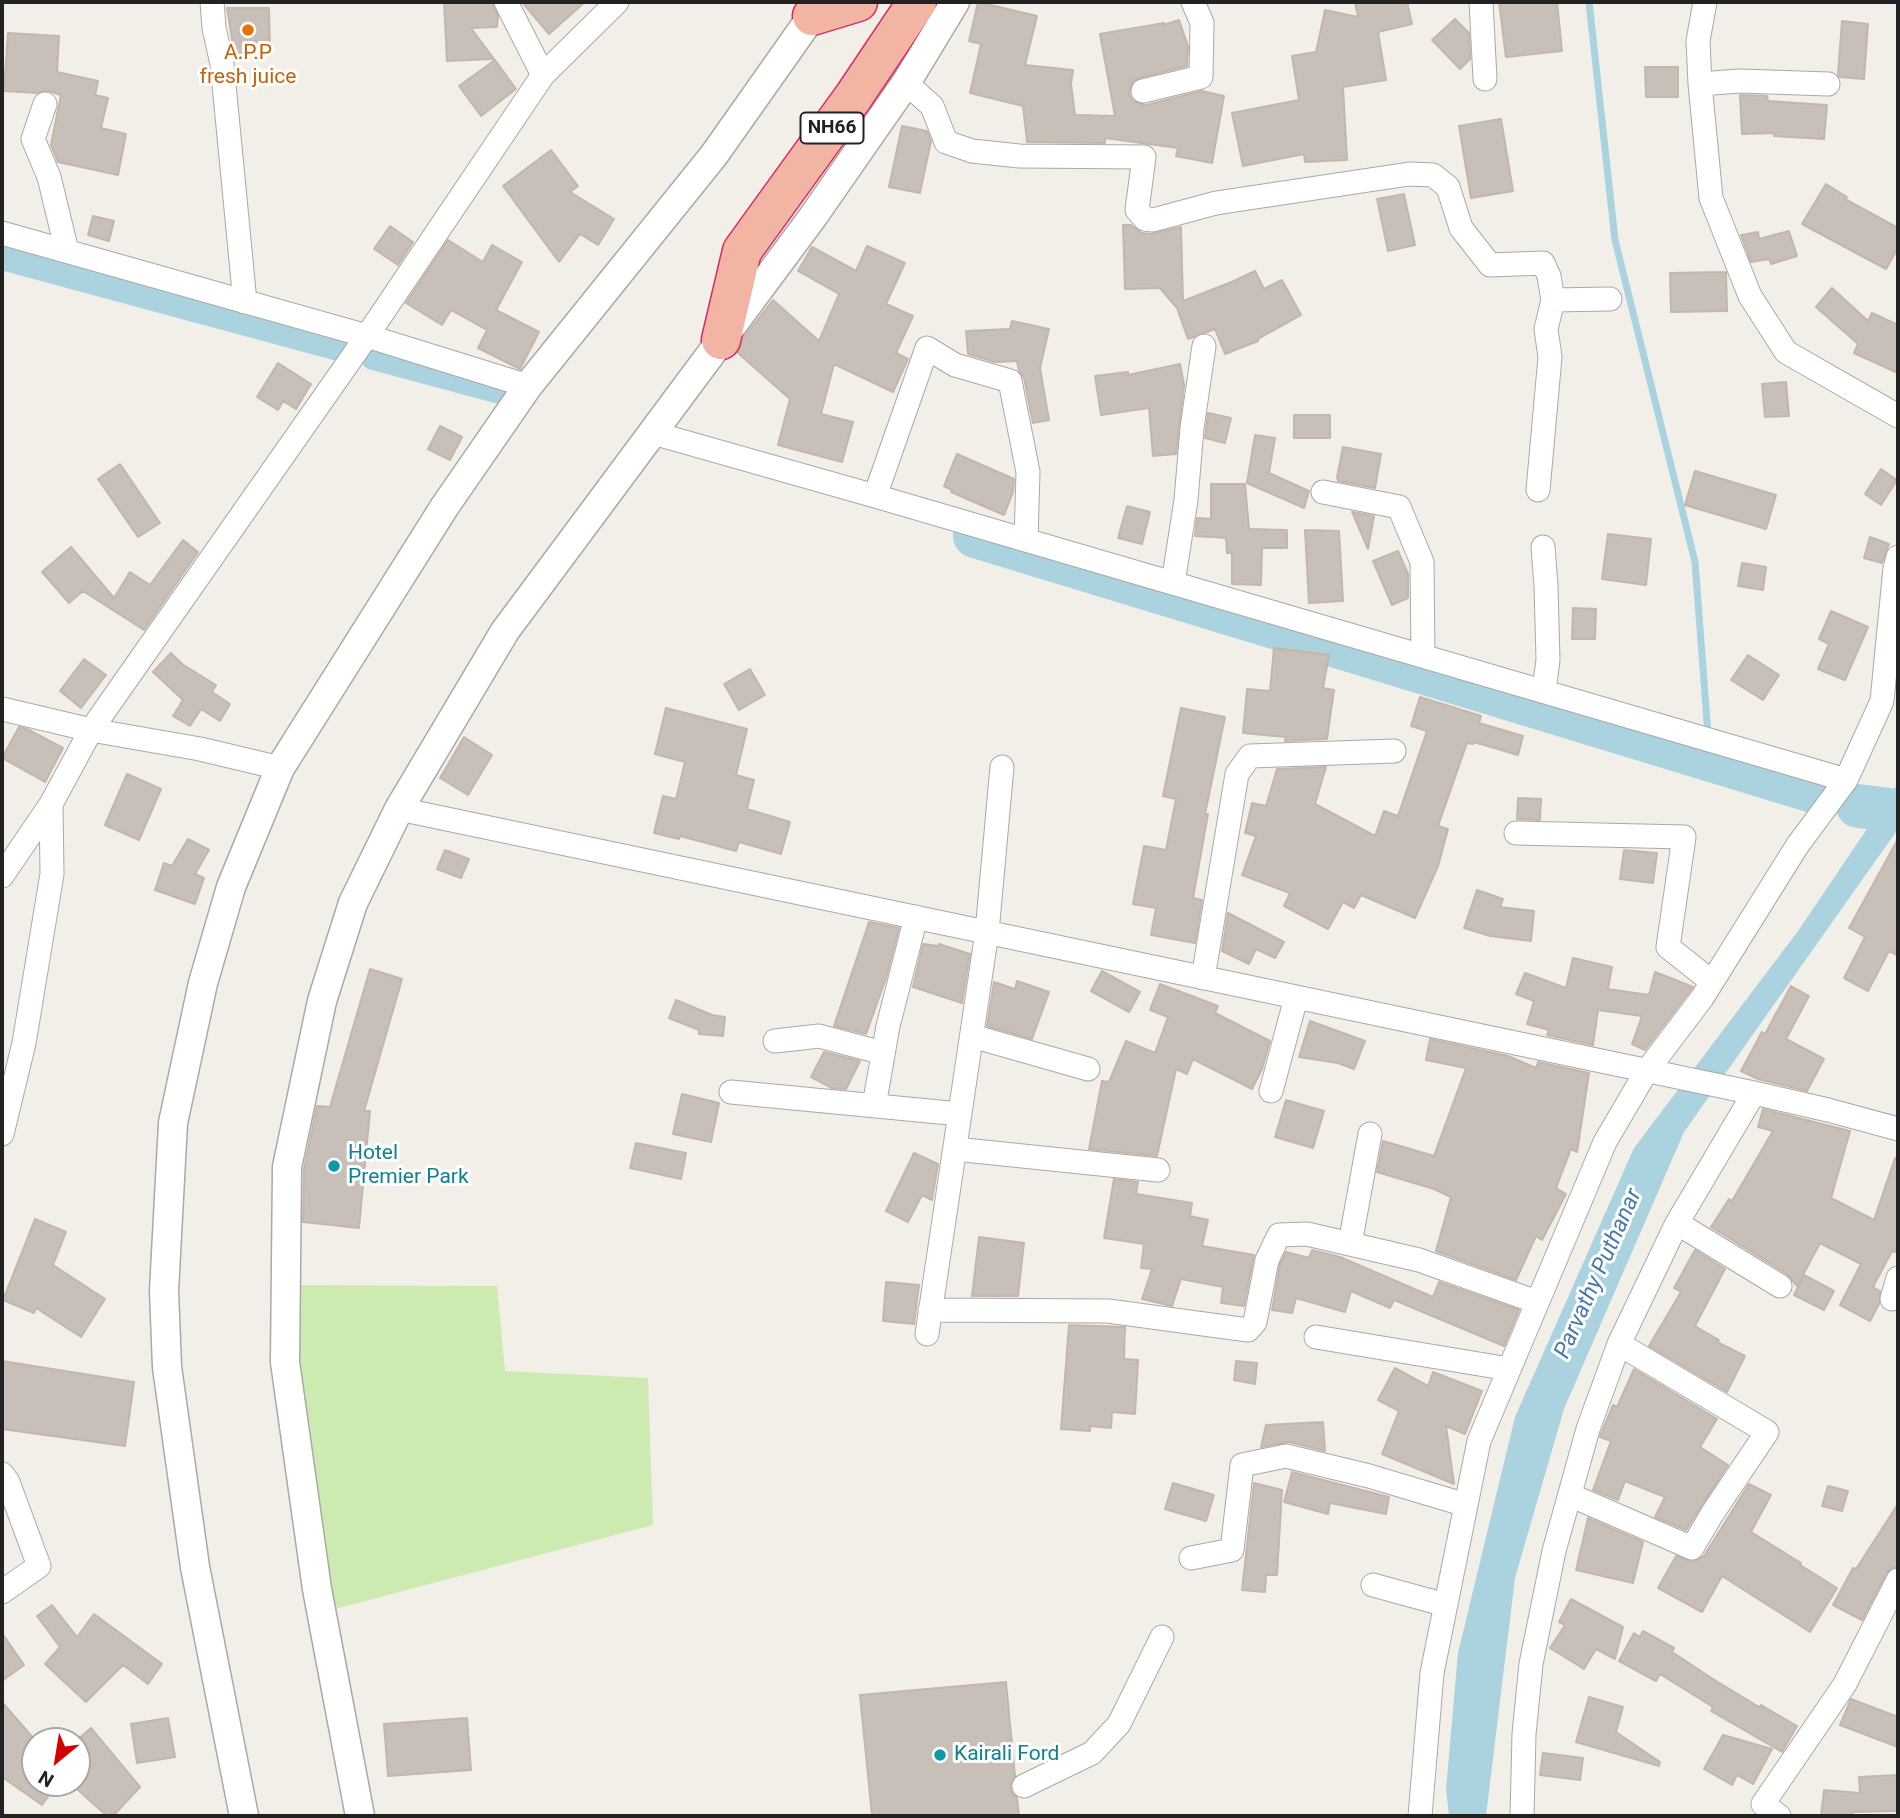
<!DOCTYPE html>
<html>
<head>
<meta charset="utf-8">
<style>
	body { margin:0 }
	#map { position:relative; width:1900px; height:1818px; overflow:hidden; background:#f2efe9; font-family:Roboto,sans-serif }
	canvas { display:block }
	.frame { position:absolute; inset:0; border:4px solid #222; pointer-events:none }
	.north { position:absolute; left:21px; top:1727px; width:70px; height:70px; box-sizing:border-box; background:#fff; border:2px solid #a7a7a7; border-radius:50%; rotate:210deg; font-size:19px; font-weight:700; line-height:28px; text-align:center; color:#222 }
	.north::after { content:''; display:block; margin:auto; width:24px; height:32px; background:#d40000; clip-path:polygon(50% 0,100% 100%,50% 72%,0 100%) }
</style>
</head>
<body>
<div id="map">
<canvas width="1900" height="1818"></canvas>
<div class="frame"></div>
<div class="north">N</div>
</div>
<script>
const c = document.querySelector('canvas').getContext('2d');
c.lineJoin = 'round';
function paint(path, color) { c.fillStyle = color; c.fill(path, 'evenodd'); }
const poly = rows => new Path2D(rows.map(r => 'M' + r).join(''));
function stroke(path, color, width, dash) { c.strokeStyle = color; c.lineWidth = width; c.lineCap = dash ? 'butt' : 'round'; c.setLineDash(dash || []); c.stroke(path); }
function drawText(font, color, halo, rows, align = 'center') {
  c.font = font + ' Roboto,sans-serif'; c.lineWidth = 6; c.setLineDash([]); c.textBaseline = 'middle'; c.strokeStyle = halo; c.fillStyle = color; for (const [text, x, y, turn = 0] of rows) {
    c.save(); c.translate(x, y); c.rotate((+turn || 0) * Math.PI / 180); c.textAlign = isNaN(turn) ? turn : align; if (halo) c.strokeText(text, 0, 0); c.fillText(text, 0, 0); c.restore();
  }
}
paint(poly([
	[282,1285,497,1286,505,1371,648,1378,653,1525,331,1610]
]), '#cdebb0');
paint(poly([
	[1898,783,1898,829,1684,1132,1564,1409,1515,1578,1486,1816,1449,1816,1446,1789,1458,1653,1515,1417,1634,1148,1798,931]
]), '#aad3df');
stroke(poly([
	[1589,2,1615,240,1695,562,1708,735],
	[1712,755,1718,763]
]), '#aad3df', 7);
stroke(poly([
	[2,258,342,350],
	[373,358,507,394]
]), '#aad3df', 24);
stroke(poly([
	[975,536,1826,795],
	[1858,806,1890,810]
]), '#aad3df', 44);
const building = poly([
	[444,2,492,2,498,16,497,27,471,28,494,59,447,61,444,2],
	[522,2,585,2,549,34,522,2],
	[978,2,1037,16,1025,65,1073,70,1071,84,1075,115,1115,116,1100,34,1164,23,1164,25,1179,20,1188,46,1187,66,1139,78,1133,81,1129,94,1133,101,1146,105,1202,91,1224,96,1212,163,1176,156,1178,148,1105,138,1105,143,1027,142,1023,106,970,93,981,44,969,41,978,2],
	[1355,2,1407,2,1412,24,1378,32,1386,80,1343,87,1347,160,1305,162,1304,154,1243,166,1232,113,1299,100,1292,56,1316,52,1325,10,1358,17,1355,2],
	[1499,2,1557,2,1562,51,1506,57,1499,2],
	[227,8,269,8,270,52,235,57,227,8],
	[1455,19,1469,33,1470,59,1460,69,1432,40,1455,19],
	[1842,21,1868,24,1864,79,1840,77,1838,75,1842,21],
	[8,33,59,36,57,72,98,81,95,95,108,98,101,128,126,134,118,175,58,162,51,145,61,95,49,91,36,93,4,91,8,33],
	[495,60,516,89,481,116,459,86,495,60],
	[1645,67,1678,67,1678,97,1646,97,1645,67],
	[1740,95,1767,96,1768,101,1827,105,1824,139,1774,136,1774,133,1742,134,1740,95],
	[1501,119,1513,191,1471,198,1459,126,1501,119],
	[902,126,927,131,931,141,920,193,889,187,902,126],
	[551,150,578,186,570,192,614,219,598,245,580,234,559,262,503,186,551,150],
	[1826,184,1847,197,1845,199,1898,228,1898,248,1886,269,1802,224,1826,184],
	[1404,194,1415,245,1388,251,1377,199,1404,194],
	[93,216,114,221,109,241,88,235,93,216],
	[1123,225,1131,225,1142,233,1151,234,1181,227,1183,301,1234,281,1255,271,1264,289,1282,280,1301,315,1258,339,1258,341,1225,354,1215,329,1188,339,1177,308,1160,288,1125,289,1123,225],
	[390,226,413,242,398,265,374,249,390,226],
	[1789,231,1797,256,1771,264,1769,259,1751,262,1741,235,1758,232,1759,239,1789,231],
	[448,240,483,262,492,245,522,262,496,310,539,332,520,369,478,348,487,330,451,310,442,325,406,303,448,240],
	[867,246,905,263,886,304,913,316,896,353,908,359,893,392,834,364,821,414,853,422,842,462,778,445,790,399,738,353,744,337,773,300,819,341,839,294,798,271,812,247,856,271,867,246],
	[1726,272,1727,311,1671,312,1670,273,1726,272],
	[1832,288,1868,321,1872,313,1898,325,1898,373,1854,353,1858,344,1816,307,1832,288],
	[1012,321,1049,329,1040,368,1049,420,1033,423,1024,378,1019,371,1017,361,995,362,968,354,966,331,1010,329,1012,321],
	[278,363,311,384,296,409,283,401,278,410,257,397,278,363],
	[1180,364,1184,385,1176,454,1153,456,1149,408,1101,415,1095,376,1128,372,1128,375,1180,364],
	[1786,382,1789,416,1765,417,1762,384,1786,382],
	[1208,413,1231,418,1225,443,1205,438,1208,413],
	[1294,415,1330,415,1330,438,1294,438,1294,415],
	[440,426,462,437,450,460,428,449,440,426],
	[1255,435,1275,438,1269,473,1309,491,1304,508,1247,483,1255,435],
	[1343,447,1381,454,1375,488,1338,481,1337,477,1343,447],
	[957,454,1014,479,1013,492,1004,515,951,492,952,490,944,486,957,454],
	[120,464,160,523,138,537,98,479,120,464],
	[1881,469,1897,480,1881,505,1865,494,1881,469],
	[1695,471,1776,495,1766,529,1685,505,1695,471],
	[1211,484,1245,484,1249,529,1287,530,1287,548,1262,548,1261,585,1232,584,1232,553,1227,553,1226,538,1195,536,1197,518,1211,519,1211,484],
	[1127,506,1150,512,1142,544,1118,538,1127,506],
	[1352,512,1374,516,1368,549,1353,514,1352,512],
	[1305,530,1339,531,1343,601,1309,603,1305,530],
	[1608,534,1651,539,1646,585,1602,579,1608,534],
	[1870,537,1889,544,1882,563,1864,558,1870,537],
	[183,540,198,552,144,630,83,591,69,603,42,572,71,547,114,598,130,572,150,585,183,540],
	[1398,551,1408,574,1408,598,1392,605,1373,561,1398,551],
	[1742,563,1766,567,1763,590,1738,586,1742,563],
	[1573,608,1596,609,1595,639,1572,639,1573,608],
	[1831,611,1868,627,1845,680,1818,669,1829,644,1819,639,1831,611],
	[1274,648,1329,655,1323,688,1334,690,1327,739,1285,741,1286,737,1243,733,1247,689,1270,691,1274,648],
	[171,653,182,664,216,685,212,692,230,704,220,721,201,709,190,726,173,716,183,700,153,672,171,653],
	[1748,655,1779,675,1763,700,1731,680,1748,655],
	[84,659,106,675,81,708,60,691,84,659],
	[750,669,765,695,739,710,724,684,750,669],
	[1420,697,1481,716,1479,723,1523,736,1518,755,1474,742,1473,744,1467,743,1438,826,1448,829,1438,866,1415,918,1361,895,1354,908,1343,902,1328,929,1284,906,1290,893,1242,875,1256,836,1245,833,1252,803,1266,806,1277,769,1326,767,1315,804,1375,836,1384,811,1398,816,1427,731,1411,726,1420,697],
	[666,708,747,729,736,775,754,780,747,809,790,822,781,854,739,842,736,851,680,836,679,839,654,833,663,796,676,799,685,762,655,754,666,708],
	[1181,708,1225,717,1205,814,1208,814,1193,898,1202,900,1195,943,1151,935,1156,908,1133,904,1144,846,1166,850,1176,799,1163,796,1181,708],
	[19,727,27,729,63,748,45,782,2,758,19,727],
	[464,737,492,755,468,795,440,778,464,737],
	[127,774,161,789,139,840,105,825,127,774],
	[1518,798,1541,799,1540,820,1517,819,1518,798],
	[188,839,209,850,195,874,204,878,195,904,155,890,164,863,172,866,188,839],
	[1898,839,1898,956,1889,951,1868,991,1844,978,1865,937,1849,928,1898,839],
	[445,850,469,859,461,878,437,869,445,850],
	[1624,850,1657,853,1653,883,1620,879,1624,850],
	[1477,890,1503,899,1500,907,1534,911,1531,941,1490,936,1464,928,1477,890],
	[1228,913,1284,942,1275,958,1256,949,1249,964,1222,951,1228,913],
	[869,922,899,928,886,978,866,1034,834,1026,869,922],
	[923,944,938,946,939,944,970,954,962,1003,913,987,923,944],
	[1573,958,1612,967,1608,989,1649,995,1655,972,1693,987,1645,1050,1632,1044,1642,1016,1598,1010,1593,1045,1547,1035,1549,1030,1527,1024,1534,1001,1516,994,1525,973,1566,988,1573,958],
	[370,969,402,979,364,1111,370,1111,359,1228,303,1222,304,1169,317,1106,330,1107,370,969],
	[1102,971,1140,992,1129,1012,1091,991,1102,971],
	[1017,981,1049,992,1032,1039,987,1026,994,982,1015,989,1017,981],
	[1160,984,1218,1006,1215,1013,1270,1041,1262,1069,1252,1089,1193,1059,1187,1074,1176,1069,1157,1156,1089,1149,1102,1081,1109,1082,1126,1041,1155,1053,1168,1017,1150,1010,1160,984],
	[1791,986,1809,996,1786,1039,1824,1059,1807,1091,1758,1079,1741,1071,1762,1032,1765,1034,1791,986],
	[676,1000,712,1015,725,1017,723,1036,699,1034,699,1030,669,1018,676,1000],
	[1310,1021,1365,1041,1354,1069,1338,1063,1299,1057,1310,1021],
	[1430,1039,1508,1056,1536,1068,1538,1062,1589,1073,1577,1152,1571,1149,1556,1188,1566,1194,1542,1240,1536,1236,1516,1280,1436,1251,1451,1197,1434,1189,1377,1172,1383,1141,1434,1156,1466,1068,1426,1060,1430,1039],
	[824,1052,860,1061,846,1089,832,1088,811,1077,824,1052],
	[682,1094,719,1103,711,1142,673,1134,682,1094],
	[1286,1100,1324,1111,1313,1148,1275,1137,1286,1100],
	[1763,1109,1850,1131,1831,1198,1874,1220,1895,1158,1898,1158,1898,1242,1895,1252,1892,1251,1873,1287,1880,1291,1879,1304,1870,1321,1840,1305,1861,1264,1820,1243,1797,1286,1787,1274,1711,1227,1729,1199,1732,1201,1773,1131,1758,1127,1763,1109],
	[636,1143,686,1153,681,1179,630,1168,636,1143],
	[914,1153,938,1164,932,1200,922,1195,908,1222,886,1211,914,1153],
	[1114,1179,1138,1182,1136,1194,1192,1203,1190,1216,1208,1220,1202,1246,1254,1255,1244,1306,1221,1303,1223,1287,1181,1279,1172,1306,1142,1299,1152,1269,1141,1268,1144,1244,1104,1238,1114,1179],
	[35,1219,66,1232,53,1265,105,1299,81,1337,36,1308,34,1313,3,1300,35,1219],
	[979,1237,1024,1243,1018,1296,972,1296,979,1237],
	[1312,1250,1340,1257,1433,1297,1439,1282,1519,1310,1504,1346,1394,1300,1390,1308,1351,1291,1345,1312,1296,1298,1292,1313,1272,1310,1280,1264,1286,1252,1309,1258,1312,1250],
	[1695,1250,1725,1269,1695,1326,1719,1340,1717,1342,1745,1356,1727,1392,1649,1346,1681,1292,1674,1288,1695,1250],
	[1804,1275,1834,1291,1824,1310,1794,1295,1804,1275],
	[886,1282,919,1285,914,1324,883,1321,886,1282],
	[1069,1325,1125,1327,1124,1359,1138,1360,1135,1414,1112,1412,1111,1428,1090,1426,1090,1431,1061,1429,1069,1325],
	[2,1361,134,1382,125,1446,2,1429,2,1361],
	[1236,1361,1257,1363,1255,1384,1234,1380,1236,1361],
	[1395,1368,1428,1386,1433,1372,1482,1391,1465,1434,1446,1426,1454,1484,1382,1454,1399,1411,1378,1400,1395,1368],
	[1634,1369,1717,1419,1700,1447,1728,1465,1686,1530,1655,1517,1665,1497,1625,1481,1618,1500,1593,1490,1611,1441,1600,1437,1601,1434,1613,1405,1617,1407,1634,1369],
	[1323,1422,1325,1451,1289,1442,1261,1447,1266,1425,1323,1422],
	[1292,1472,1389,1497,1386,1514,1330,1503,1328,1514,1284,1502,1292,1472],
	[1173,1483,1214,1495,1206,1521,1165,1509,1173,1483],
	[1254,1483,1282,1490,1277,1575,1266,1575,1265,1592,1242,1590,1254,1483],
	[1749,1484,1771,1495,1751,1532,1801,1563,1800,1565,1837,1588,1810,1632,1722,1576,1702,1612,1658,1588,1676,1556,1692,1562,1704,1556,1749,1484],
	[1828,1486,1848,1491,1842,1511,1822,1506,1828,1486],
	[1898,1504,1898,1566,1891,1568,1886,1574,1862,1620,1833,1605,1853,1568,1856,1569,1898,1504],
	[1588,1518,1643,1542,1633,1583,1576,1570,1588,1518],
	[1571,1599,1623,1627,1615,1659,1596,1649,1584,1669,1550,1648,1565,1625,1559,1622,1571,1599],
	[52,1605,77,1637,94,1614,162,1664,148,1684,123,1665,86,1702,45,1664,60,1647,37,1616,52,1605],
	[1643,1631,1674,1648,1672,1652,1713,1679,1759,1707,1761,1705,1797,1726,1782,1752,1711,1711,1713,1707,1660,1674,1656,1681,1619,1661,1634,1633,1640,1637,1643,1631],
	[2,1633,24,1665,2,1681,2,1633],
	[1006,1682,1015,1776,1010,1786,1012,1793,1017,1798,1019,1816,872,1816,860,1695,1006,1682],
	[1589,1697,1623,1707,1616,1732,1660,1762,1659,1766,1576,1742,1589,1697],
	[1851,1699,1898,1717,1898,1747,1840,1725,1851,1699],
	[2,1702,35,1740,35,1783,58,1783,42,1805,2,1777,2,1702],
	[168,1718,175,1757,137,1763,131,1724,168,1718],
	[467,1718,471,1770,388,1776,384,1724,467,1718],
	[91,1728,140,1787,113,1816,107,1816,77,1789,77,1740,91,1728],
	[1723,1735,1772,1749,1753,1784,1737,1775,1732,1785,1704,1769,1723,1735],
	[1543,1753,1583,1758,1580,1780,1540,1775,1543,1753],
	[1898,1775,1898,1811,1853,1812,1852,1816,1821,1816,1824,1790,1860,1793,1859,1777,1898,1775]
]);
paint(building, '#c7bfb8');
stroke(building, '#c4b6ab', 2);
const minor = poly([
	[212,2,214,28,222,64,245,302],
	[506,2,543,75],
	[1481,2,1485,79],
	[1705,2,1698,41,1700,84,1711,198,1750,296,1786,352,1898,416],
	[906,83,932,106,946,142,972,151,1019,156,1144,157,1137,210,1145,219,1153,220,1216,203,1409,174,1433,175,1448,187,1461,228,1490,265,1543,263,1549,276,1553,300,1610,299],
	[1700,84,1740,81,1828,84],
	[1143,91,1201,77,1202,23,1193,2],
	[45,104,33,139,49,177,67,251],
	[2,233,367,336,528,386],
	[653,433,875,496,1846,780],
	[1538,490,1550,357,1546,329,1553,300],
	[1323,492,1399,507,1422,562,1423,656],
	[875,496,927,348,955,365,1010,381,1028,472,1026,540],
	[1543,547,1546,586,1548,660,1544,691],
	[1173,583,1186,500,1192,428,1204,346],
	[2,709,91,730,200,749,280,768],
	[399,809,1754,1093,1828,1110,1898,1129],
	[1516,833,1684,837,1668,947,1712,982],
	[2,876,51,804,91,730,367,336,543,75,617,2],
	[1203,978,1237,774,1250,756,1394,751],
	[972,1036,1088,1069],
	[775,1041,819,1036,883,1053],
	[1271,1091,1296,998],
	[731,1092,960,1114],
	[874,1106,888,1026,916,917],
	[2,1134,24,1043,52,874,51,804],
	[955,1149,1158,1170],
	[1677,1223,1780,1286],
	[1350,1244,1370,1134],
	[1892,1299,1898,1278],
	[930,1310,1108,1311,1248,1330,1255,1322,1267,1260,1279,1235,1307,1234,1419,1260,1537,1302],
	[927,1334,987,932,1002,767],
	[1316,1337,1509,1369],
	[2,1474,8,1482,39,1566,2,1592],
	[1570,1495,1692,1548,1712,1514,1767,1432,1619,1344],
	[1191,1558,1232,1550,1242,1465,1286,1456,1369,1476,1466,1505],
	[1373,1585,1446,1605],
	[1024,1786,1092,1753,1119,1724,1162,1637],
	[1420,1816,1432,1673,1479,1441,1605,1142,1646,1072,1702,998,1797,846,1846,780,1882,701,1895,568,1898,557],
	[1522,1816,1524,1734,1531,1664,1554,1551,1588,1429,1619,1344,1677,1223,1754,1093],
	[1779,1816,1763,1804,1845,1684,1898,1580]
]);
const tertiary = poly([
	[244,1816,195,1567,167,1367,164,1291,173,1123,203,983,231,887,280,768,445,506,528,386,714,155,822,2],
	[360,1816,317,1589,285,1362,287,1167,322,1001,353,903,399,809,505,631,812,218,906,83,955,2]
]);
const trunk = poly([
	[812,16,858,2],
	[721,340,742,251,854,96,917,2]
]);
stroke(minor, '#a9a9a9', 25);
stroke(tertiary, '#a9a9a9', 31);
stroke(trunk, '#dc2a67', 41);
stroke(minor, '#fff', 23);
stroke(tertiary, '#fff', 28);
stroke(trunk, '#f2b4a3', 38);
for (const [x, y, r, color] of [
	[248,30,7,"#e8710a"],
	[334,1166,7,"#0f9aa8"],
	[940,1755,7,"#0f9aa8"]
]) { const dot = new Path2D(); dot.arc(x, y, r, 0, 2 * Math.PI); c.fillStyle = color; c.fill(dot); stroke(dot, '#fff', 2.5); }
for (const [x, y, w] of [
	[832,128,63]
]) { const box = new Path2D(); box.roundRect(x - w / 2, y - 15.5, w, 31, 5); c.fillStyle = '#fff'; c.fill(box); stroke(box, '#222', 2); }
drawText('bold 19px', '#222', null, [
	["NH66",832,128]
]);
drawText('21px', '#c56008', '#fff', [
	["A.P.P",248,54],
	["fresh juice",248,78]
]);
drawText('21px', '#0d838f', '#fff', [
	["Hotel",348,1154],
	["Premier Park",348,1178],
	["Kairali Ford",954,1755]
], 'left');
drawText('italic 23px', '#4a7aab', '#fff', [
	["Parvathy Puthanar",1599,1274,-66]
]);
</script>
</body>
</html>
